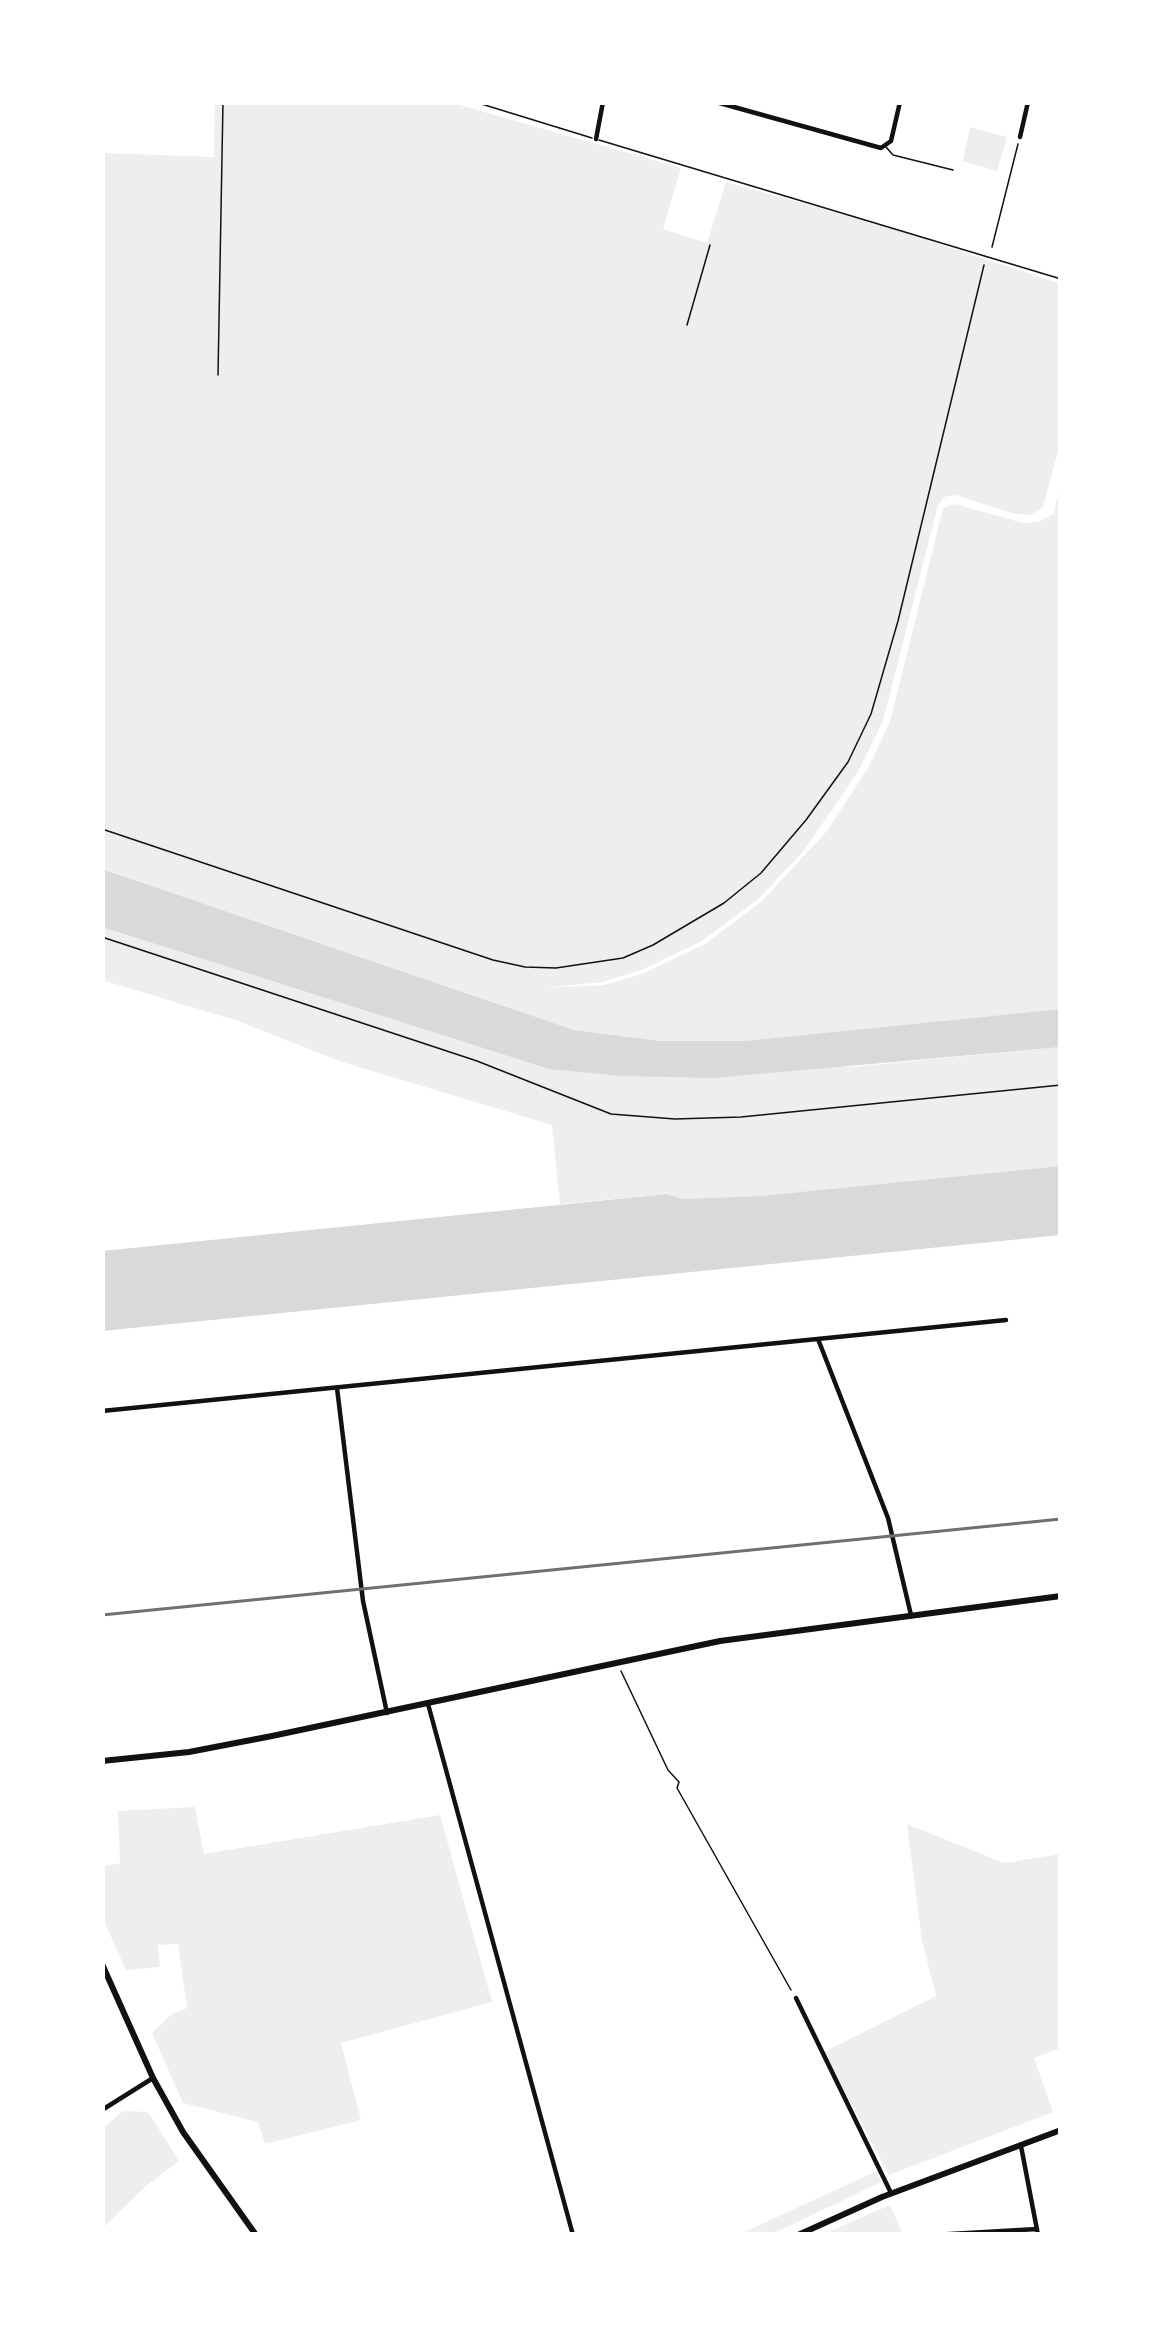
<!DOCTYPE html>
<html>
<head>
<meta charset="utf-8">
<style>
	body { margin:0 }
	#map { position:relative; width:1163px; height:2337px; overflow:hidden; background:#fff; font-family:Signika,sans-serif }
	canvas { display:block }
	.frame { position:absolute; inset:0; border:105px solid #fff; pointer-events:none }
</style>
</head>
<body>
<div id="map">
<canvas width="1163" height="2337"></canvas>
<div class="frame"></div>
</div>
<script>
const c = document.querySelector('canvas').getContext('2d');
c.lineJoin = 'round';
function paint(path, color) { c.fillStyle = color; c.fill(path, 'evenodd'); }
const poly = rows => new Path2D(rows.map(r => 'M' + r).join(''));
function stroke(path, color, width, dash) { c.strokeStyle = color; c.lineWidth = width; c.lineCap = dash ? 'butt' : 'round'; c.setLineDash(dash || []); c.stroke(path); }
paint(poly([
	[215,102,449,102,681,168,663,229,707,243,726,182,885,226,1061,284,1061,440,1043,507,1030,515,1015,514,955,495,944,497,938,505,883,721,858,772,802,853,757,900,702,941,641,970,603,982,544,988,604,985,642,974,705,944,761,902,827,831,868,768,890,722,943,508,955,504,1023,523,1038,522,1054,514,1061,477,1061,1009,744,1041,660,1041,574,1030,102,869,102,153,214,157],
	[970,127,1007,137,997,171,963,161],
	[102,927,549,1069,850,1067,1061,1047,1061,1166,760,1196,682,1199,667,1194,560,1204,552,1125,342,1062,238,1021,102,980],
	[195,1807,204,1854,440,1815,492,2002,341,2043,361,2120,265,2144,258,2122,183,2103,152,2033,172,2014,187,2008,178,1944,158,1945,160,1967,126,1970,102,1917,102,1867,120,1863,118,1811],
	[907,1824,1004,1863,1061,1854,1061,2058,1058,2049,1034,2058,1053,2112,889,2175,824,2052,936,1996,922,1941],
	[123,2111,148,2112,179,2161,146,2186,102,2229,102,2129],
	[877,2171,881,2182,770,2235,738,2235],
	[890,2205,903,2234,822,2235,849,2223]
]), '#eee');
paint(poly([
	[102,869,574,1030,660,1041,744,1041,1061,1009,1061,1047,714,1078,622,1076,549,1069,102,927],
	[1061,1166,1061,1235,102,1331,102,1251,667,1194,682,1199,760,1196]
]), '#d9d9d9');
stroke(poly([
	[992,247,1018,144],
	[687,325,710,245],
	[218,375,223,102],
	[102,829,493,960,525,967,556,968,623,958,653,945,724,903,761,873,806,820,848,762,871,714,898,621,984,265],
	[102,937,477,1061,611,1114,675,1119,741,1117,1061,1085],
	[621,1671,668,1770,679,1782,677,1788,791,1990]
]), '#111', 1.5);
stroke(poly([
	[475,102,592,138],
	[599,140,1061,279],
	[886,147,893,155,953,170]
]), '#111', 1.5);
stroke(poly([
	[716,102,881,148,891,141,900,102],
	[1020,137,1028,102],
	[596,139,603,102],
	[818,1339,888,1518,911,1615],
	[337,1388,363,1601,387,1713],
	[102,1411,1006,1320],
	[428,1704,573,2235],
	[796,1998,891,2193],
	[102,2110,153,2078],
	[1021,2146,1038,2235],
	[933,2235,1037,2229]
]), '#111', 4.5);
stroke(poly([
	[102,1761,189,1752,272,1736,720,1641,1061,1596]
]), '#111', 6);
stroke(poly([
	[102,1964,153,2078,183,2132,256,2235],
	[798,2235,882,2197,1061,2130]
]), '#111', 6);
stroke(poly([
	[102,1615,1061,1519]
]), '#707070', 3);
</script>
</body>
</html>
